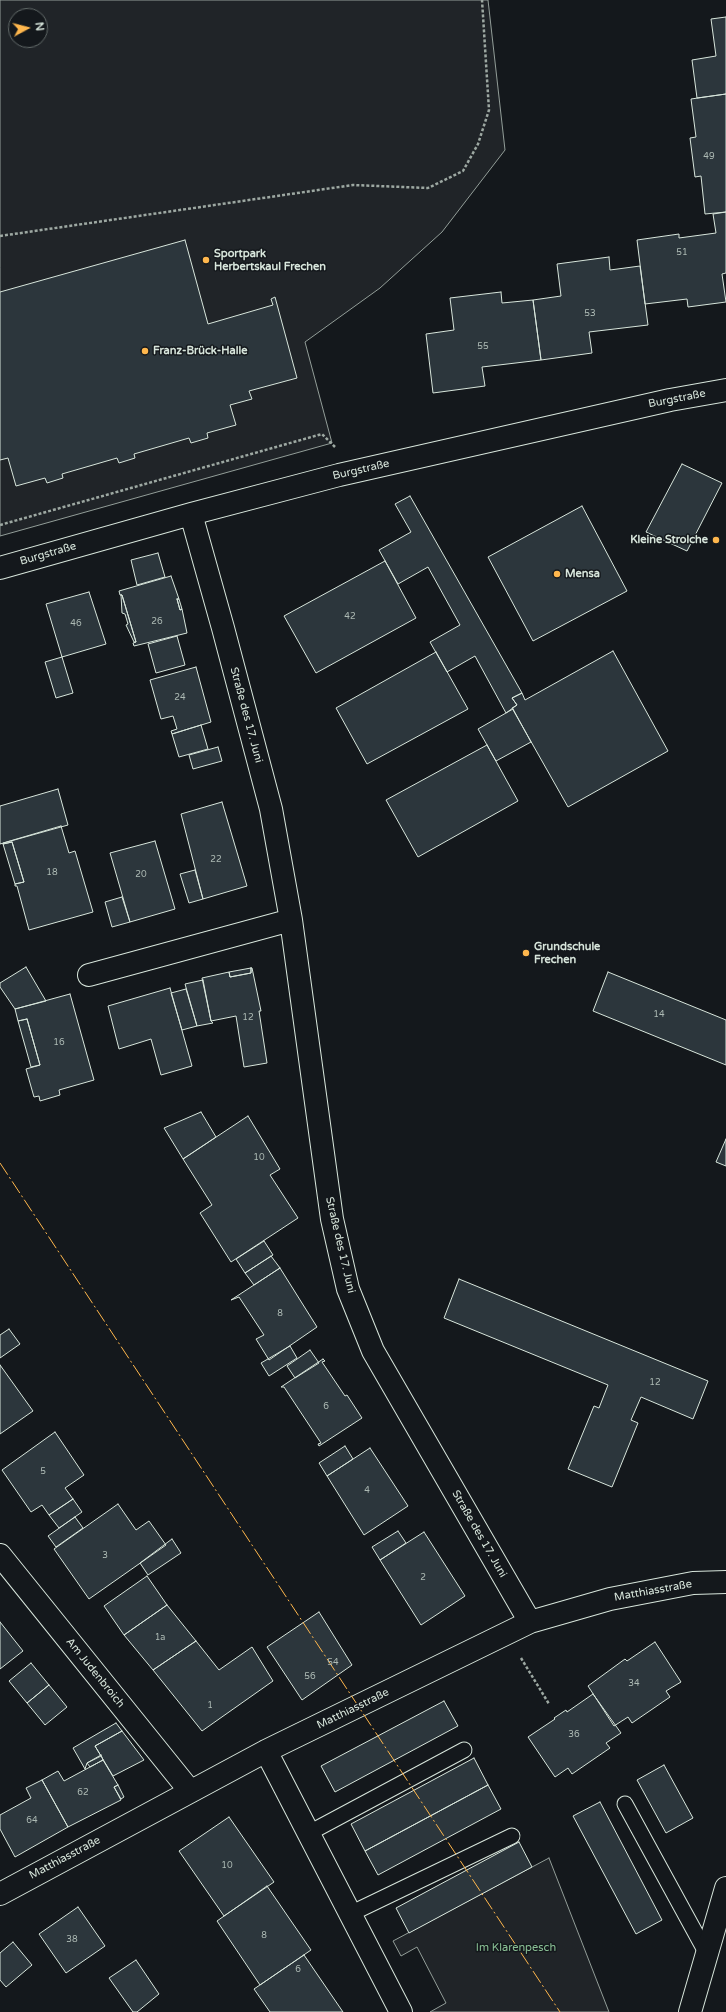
<!DOCTYPE html>
<html>
<head>
<meta charset="utf-8">
<style>
	body { margin:0 }
	#map { position:relative; width:726px; height:2012px; overflow:hidden; background:#14181c; font-family:"Varela Round",sans-serif }
	canvas { display:block }
	.north { position:absolute; left:8px; top:8px; width:40px; height:40px; box-sizing:border-box; background:#14181c; border:1px solid #626a69; border-radius:50%; rotate:83deg; font-size:11px; font-weight:700; line-height:16px; text-align:center; color:#d8e6dc }
	.north::after { content:''; display:block; margin:auto; width:14px; height:18px; background:#ffb74d; clip-path:polygon(50% 0,100% 100%,50% 72%,0 100%) }
</style>
</head>
<body>
<div id="map">
<canvas width="726" height="2012"></canvas>
<div class="north">N</div>
</div>
<script>
const c = document.querySelector('canvas').getContext('2d');
c.lineJoin = 'round';
function paint(path, color) { c.fillStyle = color; c.fill(path, 'evenodd'); }
const poly = rows => new Path2D(rows.map(r => 'M' + r).join(''));
function stroke(path, color, width, dash) { c.strokeStyle = color; c.lineWidth = width; c.lineCap = dash ? 'butt' : 'round'; c.setLineDash(dash || []); c.stroke(path); }
function drawText(font, color, halo, rows, align = 'center') {
  c.font = font + ' "Varela Round",sans-serif'; c.lineWidth = 3; c.setLineDash([]); c.textBaseline = 'middle'; c.strokeStyle = halo; c.fillStyle = color; for (const [text, x, y, turn = 0] of rows) {
    c.save(); c.translate(x, y); c.rotate((+turn || 0) * Math.PI / 180); c.textAlign = isNaN(turn) ? turn : align; if (halo) c.strokeText(text, 0, 0); c.fillText(text, 0, 0); c.restore();
  }
}
const green = poly([
	[0,0,488,0,505,150,442,232,380,288,305,342,332,443,0,536,0,0],
	[16,16,40,16,40,40,16,40,16,16],
	[549,1858,609,2012,430,2012,446,2003,417,1947,401,1956,393,1941,549,1858]
]);
paint(green, '#202428');
stroke(green, '#939e99', 1);
const building = poly([
	[726,17,726,94,697,98,692,60,716,56,711,19,726,17],
	[726,94,726,212,705,214,701,176,695,177,690,138,696,137,691,99,726,94],
	[726,212,726,273,722,274,726,302,688,307,687,299,645,304,637,240,679,234,679,238,716,233,713,214,726,212],
	[185,240,208,324,273,305,271,299,275,297,297,378,249,391,252,399,230,405,236,425,207,433,208,438,191,443,189,438,134,454,135,458,119,463,117,458,62,474,63,478,47,483,45,478,16,486,8,458,0,460,0,292,185,240],
	[609,257,610,270,640,266,648,325,589,332,592,353,541,360,533,300,561,296,557,264,609,257],
	[501,292,502,303,533,300,541,360,482,367,485,386,433,393,426,334,454,330,450,298,501,292],
	[682,464,722,483,687,551,646,532,682,464],
	[410,496,522,693,512,698,517,705,506,713,475,656,447,672,430,642,460,625,428,567,398,584,379,550,411,532,395,504,410,496],
	[582,506,627,591,533,641,488,557,582,506],
	[158,553,165,577,137,585,131,560,158,553],
	[385,561,416,618,316,673,284,616,385,561],
	[171,576,179,599,177,599,180,610,182,609,187,633,134,646,133,643,136,642,122,595,120,595,119,591,171,576],
	[89,592,106,644,62,657,46,604,89,592],
	[121,595,122,595,136,642,134,642,126,625,128,624,125,614,122,613,121,595],
	[177,599,179,599,182,609,180,610,177,599],
	[177,636,185,665,156,673,148,644,177,636],
	[613,651,668,751,568,807,512,708,517,705,512,698,522,693,525,700,613,651],
	[436,652,468,709,367,764,336,708,436,652],
	[62,657,73,693,56,698,45,662,62,657],
	[196,667,211,722,172,734,171,731,177,729,173,716,161,719,150,680,196,667],
	[513,709,531,742,496,761,478,729,513,709],
	[201,725,208,749,179,757,172,734,201,725],
	[487,745,518,801,418,857,386,800,487,745],
	[218,747,222,761,193,769,189,755,218,747],
	[58,789,68,825,0,844,0,806,58,789],
	[222,802,247,886,203,899,181,814,222,802],
	[61,826,69,853,75,851,93,912,29,930,17,886,15,886,15,884,24,882,12,842,3,844,3,843,61,826],
	[155,841,175,909,130,922,110,853,155,841],
	[12,842,24,882,15,884,3,844,12,842],
	[195,870,203,899,189,903,180,874,195,870],
	[122,897,130,922,112,927,105,902,122,897],
	[26,967,46,1001,15,1009,0,987,0,983,26,967],
	[251,968,251,973,230,977,229,972,251,968],
	[251,968,252,968,261,1011,259,1011,267,1063,244,1067,236,1016,211,1021,202,978,229,972,230,977,251,973,251,968],
	[608,972,726,1020,726,1065,593,1011,608,972],
	[203,980,211,1021,213,1023,197,1026,185,984,203,980],
	[170,988,192,1066,161,1075,151,1039,119,1049,108,1006,170,988],
	[186,989,197,1026,182,1030,171,993,186,989],
	[70,994,94,1080,59,1090,60,1095,40,1101,39,1096,34,1097,26,1069,40,1065,27,1019,18,1021,15,1009,70,994],
	[27,1019,40,1065,31,1067,18,1021,27,1019],
	[201,1112,216,1137,183,1159,164,1128,201,1112],
	[248,1116,280,1169,270,1175,298,1218,231,1262,200,1213,212,1205,183,1159,248,1116],
	[726,1139,726,1166,716,1162,726,1139],
	[264,1241,273,1255,245,1273,236,1259,264,1241],
	[271,1256,280,1268,254,1285,245,1273,271,1256],
	[280,1268,317,1327,269,1360,256,1339,264,1335,239,1297,231,1300,280,1268],
	[459,1279,708,1381,693,1419,641,1397,631,1420,638,1423,612,1487,568,1469,594,1406,599,1408,608,1385,444,1318,459,1279],
	[9,1329,20,1344,0,1358,0,1335,9,1329],
	[290,1346,297,1358,269,1376,261,1363,290,1346],
	[310,1350,319,1363,295,1378,287,1366,310,1350],
	[323,1359,325,1361,322,1362,345,1396,347,1395,362,1418,319,1446,318,1444,321,1443,284,1387,281,1387,323,1359],
	[0,1365,33,1411,0,1434,0,1365],
	[55,1432,84,1475,65,1488,73,1499,49,1515,42,1505,31,1512,2,1470,55,1432],
	[345,1446,353,1459,327,1476,319,1463,345,1446],
	[370,1448,408,1506,364,1535,327,1476,370,1448],
	[73,1499,82,1512,59,1528,49,1515,73,1499],
	[118,1504,136,1530,149,1521,166,1545,89,1599,54,1549,118,1504],
	[75,1517,83,1528,56,1547,48,1536,75,1517],
	[398,1531,406,1543,380,1560,372,1547,398,1531],
	[424,1532,465,1596,421,1625,380,1560,424,1532],
	[172,1539,181,1553,148,1575,140,1563,172,1539],
	[147,1576,167,1605,124,1635,104,1606,147,1576],
	[167,1605,196,1641,153,1670,124,1635,167,1605],
	[319,1612,352,1665,302,1700,267,1647,319,1612],
	[0,1622,23,1651,0,1669,0,1622],
	[196,1641,219,1670,252,1647,273,1681,202,1731,153,1670,196,1641],
	[655,1642,681,1682,666,1691,670,1697,632,1723,628,1717,614,1726,588,1686,625,1659,627,1661,655,1642],
	[31,1663,49,1685,27,1703,9,1681,31,1663],
	[49,1685,67,1707,45,1725,27,1703,49,1685],
	[593,1694,621,1733,606,1743,610,1748,572,1774,568,1768,555,1777,528,1737,555,1719,554,1718,566,1710,567,1712,593,1694],
	[444,1701,458,1726,335,1792,321,1766,444,1701],
	[116,1723,122,1731,95,1746,101,1756,87,1763,85,1769,73,1748,116,1723],
	[122,1731,144,1760,113,1776,95,1746,122,1731],
	[101,1755,103,1760,90,1767,87,1763,101,1755],
	[474,1758,488,1785,365,1851,351,1824,474,1758],
	[103,1760,118,1785,114,1787,121,1800,68,1827,42,1780,58,1771,64,1781,103,1760],
	[664,1765,693,1818,666,1833,637,1780,664,1765],
	[42,1780,68,1827,15,1857,0,1829,0,1815,31,1798,26,1788,42,1780],
	[118,1785,124,1797,121,1799,114,1787,118,1785],
	[488,1785,501,1809,378,1875,365,1851,488,1785],
	[600,1802,662,1920,636,1934,573,1816,600,1802],
	[229,1817,274,1882,224,1916,179,1851,229,1817],
	[519,1842,532,1867,409,1933,396,1908,519,1842],
	[267,1886,311,1950,260,1985,217,1921,267,1886],
	[78,1907,105,1946,66,1973,39,1934,78,1907],
	[13,1942,32,1965,6,1987,0,1980,0,1953,13,1942],
	[304,1955,343,2012,270,2012,254,1989,304,1955],
	[136,1960,159,1994,137,2012,133,2012,109,1978,136,1960]
]);
paint(building, '#2c363c');
stroke(building, '#d8e6dc', 1);
const lane = poly([
	[625,1804,707,1954],
	[309,1833,464,1750],
	[350,1914,512,1836]
]);
const street = poly([
	[191,514,223,628,271,809,291,920,332,1219,348,1289,373,1351,530,1622],
	[0,568,191,514,339,475,670,400,726,390],
	[89,975,291,920],
	[0,1555,190,1791],
	[266,1751,401,2012],
	[0,1894,266,1751,530,1622,610,1599,693,1583,726,1582],
	[690,2012,726,1888]
]);
stroke(lane, '#d8e6dc', 17);
stroke(street, '#d8e6dc', 24);
stroke(poly([
	[0,236,353,185,428,188,463,171,478,144,489,110,482,0],
	[0,525,322,434,335,447],
	[521,1658,549,1704]
]), '#9da8a2', 2.5, [3, 2]);
stroke(lane, '#14181c', 15);
stroke(street, '#14181c', 22);
stroke(poly([
	[0,1163,560,2012]
]), '#ffb74d', 1, [14, 3, 2, 3]);
for (const [x, y, r, color] of [
	[206,260,4,"#ffb74d"],
	[145,351,4,"#ffb74d"],
	[716,540,4,"#ffb74d"],
	[557,574,4,"#ffb74d"],
	[526,953,4,"#ffb74d"]
]) { const dot = new Path2D(); dot.arc(x, y, r, 0, 2 * Math.PI); c.fillStyle = color; c.fill(dot); stroke(dot, '#14181c', 1.5); }
drawText('9px', '#adbab4', null, [
	["49",709,157],
	["51",682,253],
	["53",590,314],
	["55",483,347],
	["42",350,617],
	["26",157,622],
	["46",76,624],
	["24",180,698],
	["22",216,860],
	["18",52,873],
	["20",141,875],
	["14",659,1015],
	["12",248,1018],
	["16",59,1043],
	["10",259,1158],
	["8",280,1314],
	["12",655,1383],
	["6",326,1407],
	["5",43,1472],
	["4",367,1491],
	["3",105,1556],
	["2",423,1578],
	["1a",160,1638],
	["54",333,1663],
	["56",310,1677],
	["34",634,1684],
	["1",210,1706],
	["36",574,1735],
	["62",83,1793],
	["64",32,1821],
	["10",227,1866],
	["8",264,1936],
	["38",72,1940],
	["6",298,1970]
]);
drawText('bold 11px', '#d8e6dc', '#14181c', [
	["Sportpark",214,254],
	["Herbertskaul Frechen",214,267],
	["Franz-Brück-Halle",153,351],
	["Kleine Strolche",708,540,"right"],
	["Mensa",565,574],
	["Grundschule",534,947],
	["Frechen",534,960]
], 'left');
drawText('11px', '#d8e6dc', '#14181c', [
	["Burgstraße",677,399,-11],
	["Burgstraße",361,470,-13],
	["Burgstraße",48,554,-16],
	["Straße des 17. Juni",246,715,75],
	["Straße des 17. Juni",340,1245,77],
	["Straße des 17. Juni",479,1534,60],
	["Matthiasstraße",653,1591,-10],
	["Am Judenbroich",95,1673,51],
	["Matthiasstraße",353,1709,-26],
	["Matthiasstraße",65,1858,-28]
]);
drawText('11px', '#8ac095', '#14181c', [
	["Im Klarenpesch",516,1948]
]);
</script>
</body>
</html>
